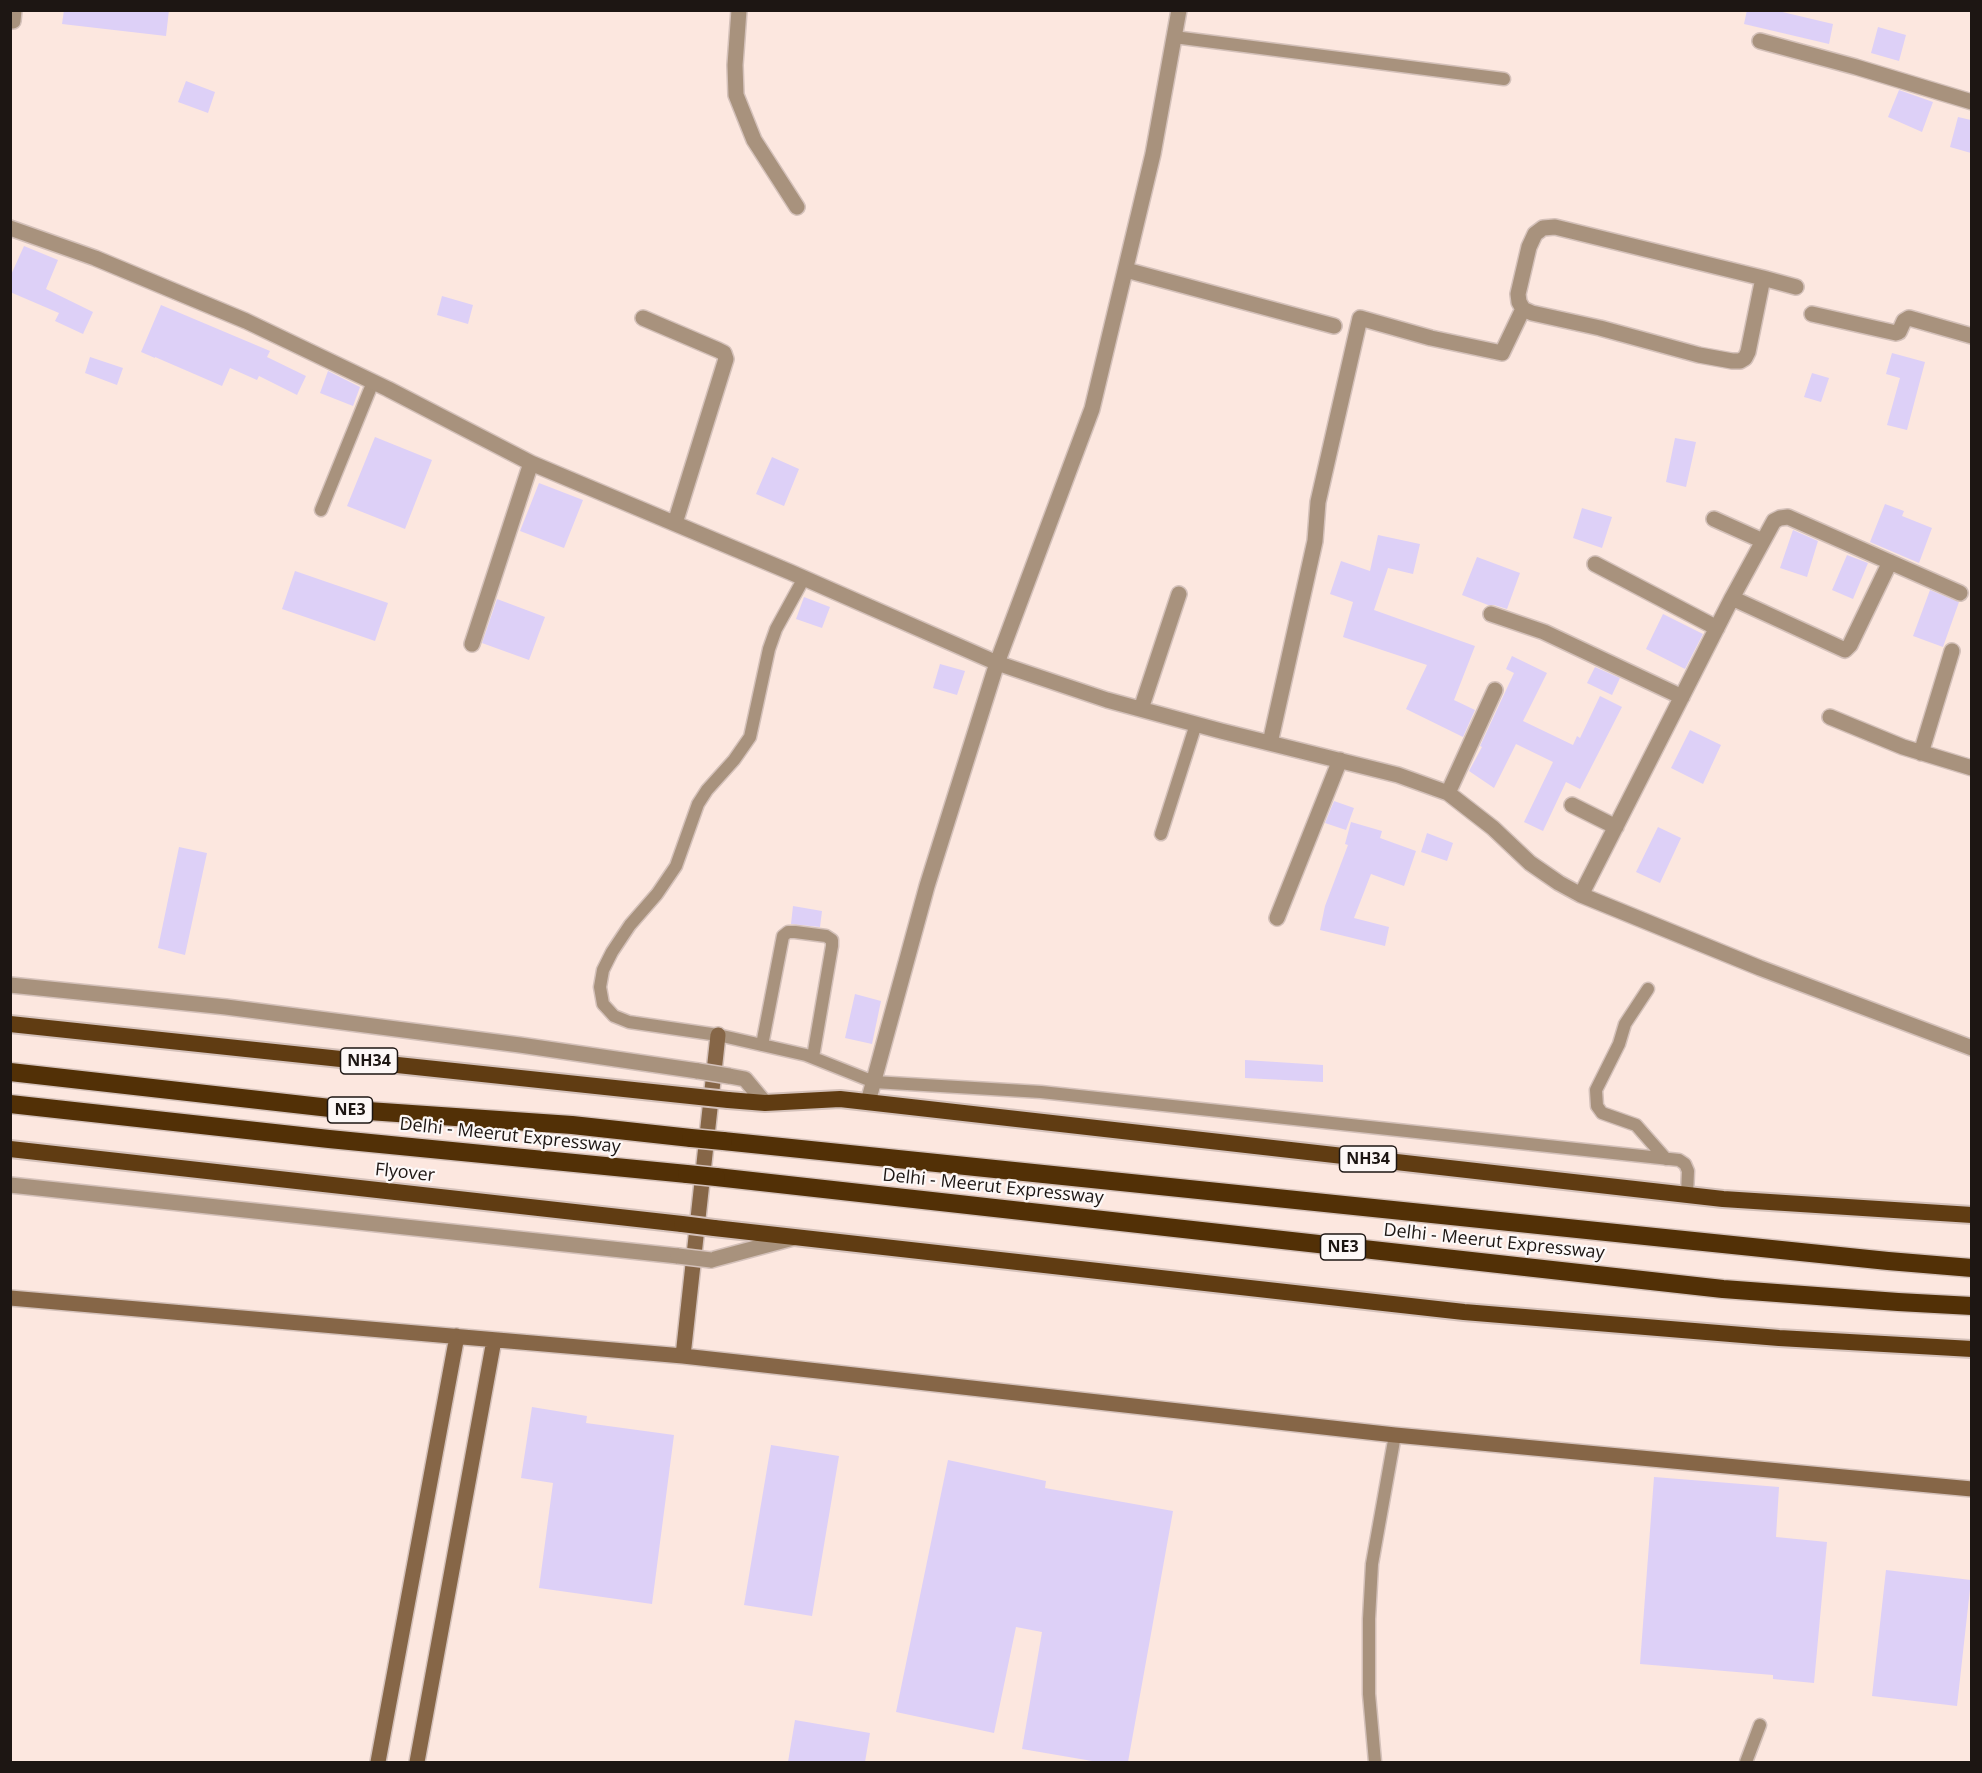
<!DOCTYPE html>
<html>
<head>
<meta charset="utf-8">
<style>
	body { margin:0 }
	#map { position:relative; width:1982px; height:1773px; overflow:hidden; background:#fce7df; font-family:"Open Sans",sans-serif }
	canvas { display:block }
	.frame { position:absolute; inset:0; border:12px solid #1d1613; pointer-events:none }
</style>
</head>
<body>
<div id="map">
<canvas width="1982" height="1773"></canvas>
<div class="frame"></div>
</div>
<script>
const c = document.querySelector('canvas').getContext('2d');
c.lineJoin = 'round';
function paint(path, color) { c.fillStyle = color; c.fill(path, 'evenodd'); }
const poly = rows => new Path2D(rows.map(r => 'M' + r).join(''));
function stroke(path, color, width, dash) { c.strokeStyle = color; c.lineWidth = width; c.lineCap = dash ? 'butt' : 'round'; c.setLineDash(dash || []); c.stroke(path); }
function drawText(font, color, halo, rows, align = 'center') {
  c.font = font + ' "Open Sans",sans-serif'; c.lineWidth = 4.5; c.setLineDash([]); c.textBaseline = 'middle'; c.strokeStyle = halo; c.fillStyle = color; for (const [text, x, y, turn = 0] of rows) {
    c.save(); c.translate(x, y); c.rotate((+turn || 0) * Math.PI / 180); c.textAlign = isNaN(turn) ? turn : align; if (halo) c.strokeText(text, 0, 0); c.fillText(text, 0, 0); c.restore();
  }
}
paint(poly([
	[64,10,169,10,166,36,62,24],
	[1747,10,1774,10,1833,24,1829,44,1744,24],
	[1878,27,1906,35,1899,61,1871,53],
	[186,81,215,92,208,113,178,102],
	[1899,90,1933,102,1922,132,1888,117],
	[1958,117,1971,120,1971,153,1950,147],
	[24,246,58,260,46,289,93,312,83,334,55,321,59,313,10,292,10,277],
	[442,296,473,305,468,324,437,315],
	[161,305,270,351,267,357,306,376,297,395,259,376,257,380,230,368,222,386,155,357,155,358,141,352],
	[1892,353,1925,362,1907,430,1887,425,1900,378,1886,374],
	[90,357,123,368,117,385,85,373],
	[328,371,360,387,353,406,320,393],
	[1812,373,1829,378,1821,402,1804,397],
	[375,437,432,460,405,529,347,506],
	[1675,438,1696,442,1686,487,1666,482],
	[772,457,799,469,784,506,756,494],
	[539,483,583,500,564,548,520,531],
	[1885,504,1904,511,1902,516,1932,528,1919,563,1870,542],
	[1582,508,1612,517,1602,548,1573,538],
	[1793,530,1818,541,1807,577,1780,568],
	[1378,535,1420,544,1413,574,1388,568,1374,610,1475,646,1454,700,1475,710,1463,737,1406,709,1427,665,1343,637,1353,602,1330,594,1341,561,1370,571],
	[1847,555,1868,563,1853,599,1832,590],
	[1477,557,1520,573,1507,609,1494,605,1488,605,1462,595],
	[295,571,388,603,375,641,282,609],
	[1930,590,1959,602,1943,647,1913,636],
	[804,597,830,607,822,628,796,619],
	[497,599,545,617,529,660,482,643],
	[1663,614,1703,634,1685,669,1646,649],
	[1512,656,1547,673,1523,721,1573,745,1577,736,1580,738,1600,696,1622,707,1580,789,1566,782,1543,831,1524,822,1553,762,1516,744,1494,788,1469,771,1482,747,1480,746,1514,673,1506,669],
	[940,664,965,671,957,695,933,688],
	[1595,667,1620,678,1612,695,1587,683],
	[1690,730,1721,745,1703,784,1671,768],
	[1334,801,1354,808,1346,830,1325,823],
	[1351,822,1382,831,1380,838,1416,851,1404,886,1371,874,1354,918,1389,927,1385,946,1320,930,1325,906,1348,845,1345,844],
	[1658,827,1681,838,1660,883,1636,872],
	[1427,833,1453,843,1447,861,1421,852],
	[179,847,207,853,185,955,158,948],
	[793,906,822,911,820,927,791,924],
	[855,994,881,1001,872,1044,845,1038],
	[1245,1060,1323,1065,1323,1082,1245,1078],
	[532,1407,587,1416,586,1423,674,1435,652,1604,539,1588,553,1483,521,1478],
	[771,1445,839,1456,812,1616,744,1605],
	[948,1460,1046,1481,1045,1488,1173,1511,1128,1762,1098,1762,1022,1749,1042,1632,1016,1627,994,1733,896,1712],
	[1654,1477,1779,1487,1776,1537,1827,1542,1814,1683,1773,1679,1773,1675,1640,1664],
	[1886,1570,1971,1580,1957,1706,1872,1696],
	[795,1720,870,1733,865,1762,788,1762]
]), '#ddd0f7');
const service = poly([
	[1174,37,1504,79],
	[321,510,373,382],
	[804,578,776,629,769,649,750,737,734,760,707,790,698,804,676,866,657,894,630,925,612,952,603,970,600,987,603,1004,614,1016,629,1022,718,1035,806,1055,874,1082,1041,1092,1679,1160,1685,1164,1688,1171,1687,1195],
	[1161,834,1196,724],
	[1648,989,1625,1024,1619,1044,1596,1090,1597,1106,1602,1113,1636,1125,1666,1159],
	[762,1045,783,936,788,932,795,932,826,936,832,940,832,946,813,1057],
	[1375,1762,1369,1694,1369,1619,1372,1564,1395,1435],
	[1746,1762,1760,1725]
]);
const minor = poly([
	[739,10,735,65,736,95,754,140,797,207],
	[13,21,14,10],
	[1760,41,1856,67,1972,102],
	[10,228,95,258,246,321,388,389,531,463,790,572,997,663,1107,700,1221,731,1398,775,1448,793,1493,828,1530,863,1559,883,1581,895,1760,968,1972,1048],
	[1126,270,1334,326],
	[1763,278,1748,352,1745,358,1740,361,1732,361,1699,355,1600,328,1532,313,1523,309,1519,302,1518,294,1529,247,1535,234,1543,228,1555,227,1763,278,1796,287],
	[1812,314,1896,333,1899,332,1904,321,1909,318,1972,336],
	[643,318,718,350,724,353,726,359,675,523],
	[1714,519,1763,541],
	[1595,564,1717,628],
	[1732,598,1774,521,1780,518,1788,517,1960,593],
	[1491,614,1544,632,1682,697],
	[472,644,531,463],
	[1141,709,1179,594],
	[1830,717,1903,747,1972,768],
	[1270,743,1315,541,1318,502,1360,318,1431,338,1502,353,1523,309],
	[1921,753,1952,651],
	[1448,793,1495,690],
	[1572,805,1616,827],
	[1581,895,1732,598,1845,650,1850,645,1890,562],
	[1277,918,1340,760],
	[868,1102,927,886,997,663,1092,409,1153,154,1179,10]
]);
const tertiary = poly([
	[10,985,226,1007,520,1045,698,1071],
	[729,1076,745,1079,765,1103],
	[10,1185,678,1256],
	[711,1260,793,1238]
]);
const secondary = poly([
	[10,1298,683,1356,1395,1435,1972,1489],
	[683,1356,718,1035],
	[378,1762,457,1336],
	[417,1762,494,1340]
]);
const trunk = poly([
	[728,1100,765,1103,840,1099,1723,1199,1972,1215],
	[10,1149,682,1224],
	[714,1228,1464,1312,1779,1338,1972,1349]
]);
const motorway = poly([
	[10,1072,339,1109,572,1125,691,1138],
	[10,1104,329,1139,687,1174],
	[723,1141,1888,1261,1972,1268],
	[716,1177,1723,1289,1898,1302,1972,1306]
]);
stroke(service, '#d4c1ba', 15);
stroke(minor, '#d4c1ba', 18);
stroke(tertiary, '#d4c1ba', 18);
stroke(secondary, '#d4c1ba', 18);
stroke(trunk, '#d4c1ba', 20);
stroke(motorway, '#d4c1ba', 21);
stroke(service, '#a8927d', 12);
stroke(minor, '#a8927d', 15);
stroke(tertiary, '#a8927d', 15);
stroke(secondary, '#866647', 15);
stroke(trunk, '#603c12', 16);
stroke(motorway, '#523006', 18);
const tertiaryBridge = poly([
	[698,1071,729,1076],
	[678,1256,711,1260]
]);
const trunkBridge = poly([
	[10,1024,728,1100],
	[682,1224,714,1228]
]);
const motorwayBridge = poly([
	[691,1138,723,1141],
	[687,1174,716,1177]
]);
stroke(tertiaryBridge, '#d4c1ba', 18, []);
stroke(trunkBridge, '#d4c1ba', 20, []);
stroke(motorwayBridge, '#d4c1ba', 21, []);
stroke(tertiaryBridge, '#a8927d', 15);
stroke(trunkBridge, '#603c12', 16);
stroke(motorwayBridge, '#523006', 18);
for (const [x, y, w] of [
	[369,1061,57],
	[350,1110,45],
	[1368,1159,57],
	[1343,1247,45]
]) { const box = new Path2D(); box.roundRect(x - w / 2, y - 13, w, 26, 4.5); c.fillStyle = '#fdf8f7'; c.fill(box); stroke(box, '#1d1613', 1.5); }
drawText('bold 16px', '#1d1613', null, [
	["NH34",369,1061],
	["NE3",350,1110],
	["NH34",1368,1159],
	["NE3",1343,1247]
]);
drawText('18px', '#1d1613', '#fdf8f7', [
	["Delhi - Meerut Expressway",510,1136,6],
	["Flyover",405,1173,6],
	["Delhi - Meerut Expressway",993,1187,6],
	["Delhi - Meerut Expressway",1494,1242,6]
]);
</script>
</body>
</html>
